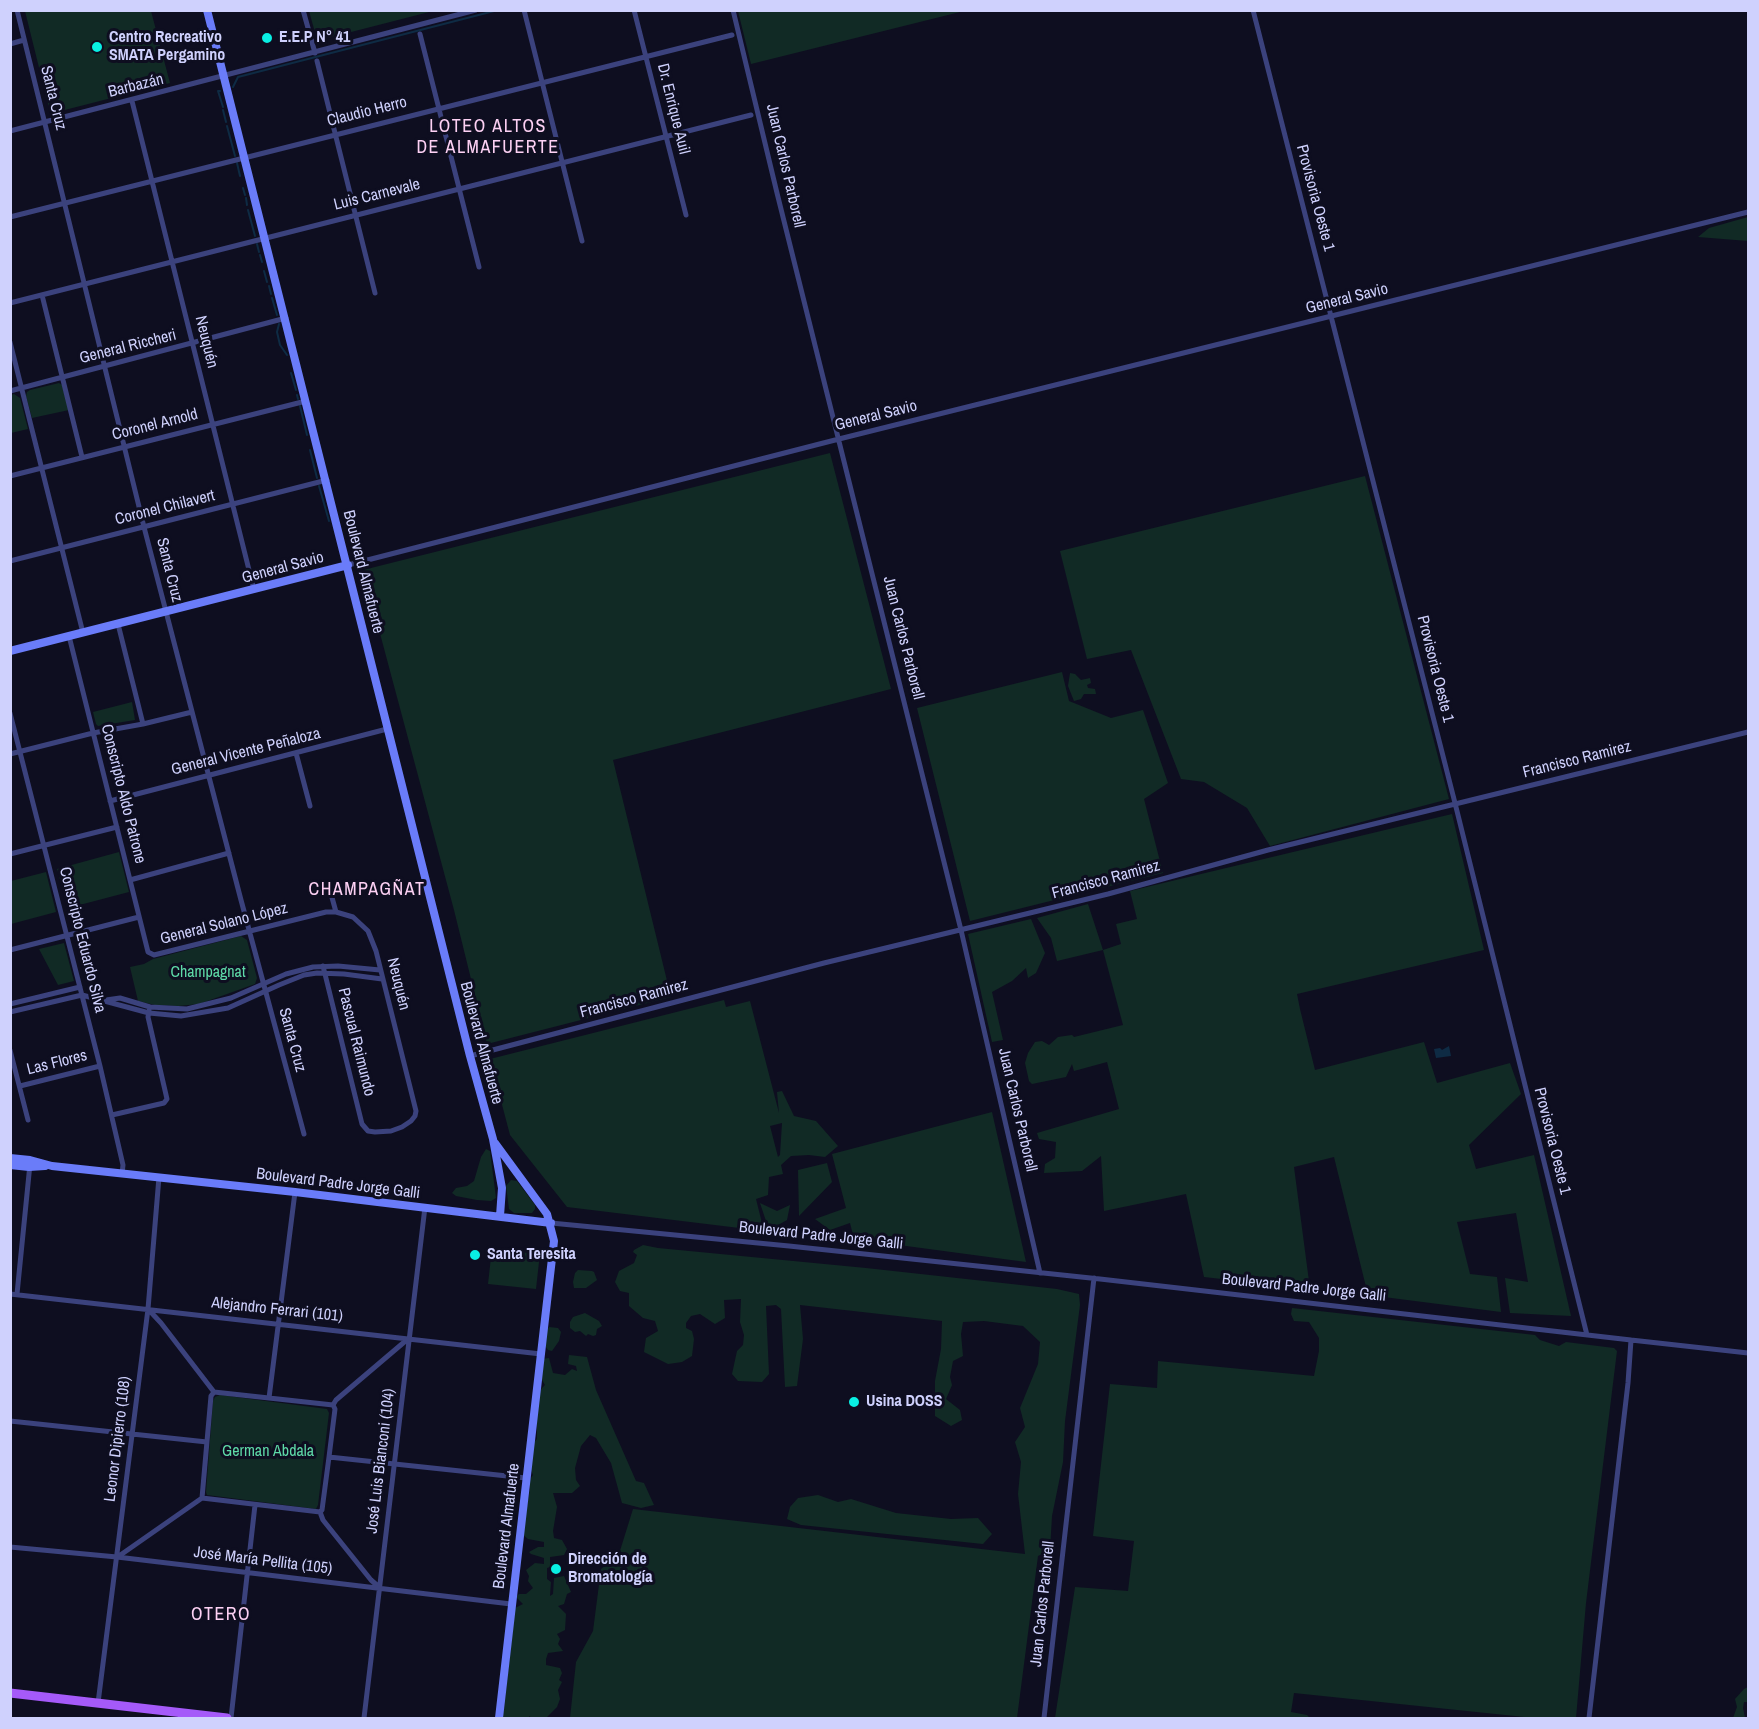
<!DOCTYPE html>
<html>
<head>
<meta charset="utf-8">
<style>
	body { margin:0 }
	#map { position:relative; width:1759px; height:1729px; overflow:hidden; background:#0e0e20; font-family:"Archivo Narrow",sans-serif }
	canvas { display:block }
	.frame { position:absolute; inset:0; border:12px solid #cfd1fd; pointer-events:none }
</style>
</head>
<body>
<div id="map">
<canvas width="1759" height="1729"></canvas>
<div class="frame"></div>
</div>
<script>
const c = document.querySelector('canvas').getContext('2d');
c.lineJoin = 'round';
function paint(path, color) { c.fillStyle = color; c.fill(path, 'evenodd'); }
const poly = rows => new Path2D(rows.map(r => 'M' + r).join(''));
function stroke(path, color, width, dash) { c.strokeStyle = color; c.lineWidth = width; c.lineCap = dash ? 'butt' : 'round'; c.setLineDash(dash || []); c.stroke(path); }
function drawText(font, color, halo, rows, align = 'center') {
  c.font = font + ' "Archivo Narrow",sans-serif'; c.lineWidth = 6; c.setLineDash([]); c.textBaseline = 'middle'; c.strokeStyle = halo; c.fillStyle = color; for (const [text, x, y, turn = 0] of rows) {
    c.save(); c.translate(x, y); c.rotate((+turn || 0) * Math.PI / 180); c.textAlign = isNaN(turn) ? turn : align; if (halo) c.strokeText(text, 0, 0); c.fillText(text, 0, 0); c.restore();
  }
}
paint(poly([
	[25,11,151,11,170,83,53,113,50,112],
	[309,11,309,10,433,11,320,40,316,36],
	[738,11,738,10,964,11,751,64],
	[1748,217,1748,241,1698,237,1709,228],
	[59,383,62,385,69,410,32,418,26,396,27,392,30,390],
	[14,394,20,398,28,429,11,433,11,395],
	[830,453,891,689,613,760,671,997,487,1044,454,910,363,570],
	[1365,476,1449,799,1270,846,1247,808,1204,782,1181,779,1131,650,1087,659,1060,551],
	[1062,672,1069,701,1111,718,1143,710,1168,783,1144,799,1163,873,970,921,917,708],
	[1070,673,1075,674,1081,680,1090,678,1091,683,1087,685,1088,688,1095,689,1096,694,1084,694,1081,699,1074,701,1068,686],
	[132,702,135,720,98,726,96,724,93,712],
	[1452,814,1484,950,1297,994,1300,1009,1315,1070,1424,1042,1437,1083,1510,1063,1521,1094,1469,1145,1476,1169,1534,1155,1571,1316,1510,1313,1505,1278,1528,1282,1516,1213,1457,1222,1470,1274,1497,1277,1501,1312,1368,1295,1334,1157,1294,1167,1310,1289,1204,1277,1186,1194,1104,1211,1101,1156,1082,1171,1044,1173,1045,1164,1055,1158,1056,1142,1039,1139,1037,1133,1119,1109,1107,1062,1074,1071,1072,1064,1066,1077,1032,1084,1029,1081,1025,1063,1028,1053,1035,1042,1042,1041,1049,1045,1058,1037,1072,1035,1074,1037,1123,1025,1103,950,1057,961,1051,938,1037,918,1088,904,1103,950,1121,944,1116,924,1137,919,1130,891],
	[119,852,129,892,68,908,57,869],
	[46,872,56,912,11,924,11,881],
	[1031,919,1045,953,1036,973,1028,978,1026,968,1012,981,992,992,1003,1040,992,1042,968,934],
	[241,936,247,940,257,978,255,984,199,1004,178,1006,155,1005,138,1001,130,967,144,964,153,959],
	[64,943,74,981,58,985,39,949],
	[724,1000,726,1007,750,1001,779,1113,777,1092,782,1091,794,1116,816,1121,838,1146,825,1157,809,1155,791,1156,781,1165,783,1174,769,1177,768,1195,756,1199,764,1231,567,1207,510,1135,490,1059],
	[782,1123,780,1155,778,1157,770,1126],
	[992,1112,1026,1262,854,1239,850,1223,830,1230,815,1219,846,1208,832,1154],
	[486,1149,490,1151,496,1198,491,1201,477,1200,456,1196,452,1193,456,1188,467,1186,474,1181,481,1157],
	[827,1163,832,1182,799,1216,798,1170],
	[511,1180,517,1181,535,1205,535,1209,532,1213,514,1213,509,1209,506,1186],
	[760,1203,777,1211,790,1205,787,1220,769,1230],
	[643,1245,658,1248,866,1268,1057,1289,1079,1294,1080,1305,1065,1421,1063,1462,1052,1516,1050,1550,1038,1556,1017,1718,570,1718,576,1662,593,1631,601,1569,619,1554,633,1509,1025,1554,1018,1494,1021,1462,1015,1442,1025,1427,1020,1408,1038,1364,1040,1342,1023,1326,984,1321,963,1322,961,1334,963,1356,953,1361,950,1377,952,1385,946,1399,960,1410,962,1420,951,1426,935,1416,935,1381,941,1349,942,1321,800,1305,803,1339,797,1386,785,1387,781,1309,776,1305,766,1306,769,1374,762,1382,738,1381,732,1374,737,1351,743,1345,744,1335,740,1322,741,1299,724,1300,725,1318,715,1324,700,1314,691,1316,686,1323,686,1328,692,1331,694,1339,692,1356,682,1362,668,1364,644,1352,646,1338,658,1331,655,1321,643,1318,629,1306,629,1293,620,1291,615,1282,619,1271,634,1263,637,1255,633,1252,634,1250],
	[492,1248,540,1253,536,1289,488,1284],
	[578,1270,592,1271,594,1272,597,1280,586,1288,574,1288,573,1282,575,1273],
	[1292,1308,1535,1335,1540,1340,1559,1346,1566,1342,1614,1348,1617,1351,1586,1603,1576,1718,1534,1718,1294,1693,1291,1712,1307,1715,1310,1718,1055,1718,1075,1587,1128,1591,1134,1541,1093,1536,1110,1384,1157,1388,1158,1361,1314,1376,1319,1351,1319,1338,1309,1322,1294,1321,1291,1314],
	[585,1313,599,1321,602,1326,597,1329,596,1335,593,1336,588,1334,586,1336,580,1331,575,1332,570,1328,570,1322,573,1317],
	[549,1327,558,1328,561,1332,559,1341,552,1351,548,1350,544,1344,546,1332],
	[569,1355,587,1357,596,1390,636,1481,644,1483,654,1505,641,1508,622,1503,611,1463,596,1438,590,1435,581,1446,575,1468,576,1480,580,1486,572,1493,553,1493,557,1507,553,1531,554,1538,562,1540,567,1549,564,1555,550,1557,550,1567,547,1568,547,1579,551,1582,550,1596,553,1594,554,1578,564,1576,571,1592,567,1594,564,1604,558,1606,566,1614,565,1630,557,1634,560,1639,558,1644,563,1651,548,1653,546,1659,546,1665,560,1668,562,1673,559,1680,562,1682,558,1690,560,1699,557,1707,546,1718,532,1718,529,1716,529,1718,504,1718,502,1714,504,1710,515,1608,523,1604,516,1597,519,1594,526,1594,533,1588,528,1581,529,1576,526,1570,535,1563,544,1564,544,1558,531,1554,529,1552,538,1547,544,1547,544,1542,528,1539,522,1534,530,1489,530,1479,533,1475,531,1470,534,1442,537,1439,537,1414,540,1390,545,1385,541,1378,542,1359,549,1358,553,1373,565,1375,572,1369,577,1371,576,1366,568,1364],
	[220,1395,327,1409,329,1413,318,1505,316,1509,207,1495,206,1492,213,1401,215,1397],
	[818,1495,838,1502,851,1499,896,1513,951,1519,978,1518,992,1534,983,1544,801,1525,787,1519,790,1507,798,1498],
	[1748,1687,1748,1702,1744,1702,1743,1708,1745,1718,1733,1718,1737,1707,1735,1699,1744,1689]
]), '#112a25');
paint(poly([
	[1449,1046,1451,1056,1436,1058,1434,1049,1440,1048,1442,1050]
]), '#0e2b44');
stroke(poly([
	[233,87,238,77,498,10],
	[220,91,218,91,223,107],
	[223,110,226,122],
	[227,126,235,156],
	[237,163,240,176],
	[243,188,245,195],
	[246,198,247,205],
	[248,210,255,236],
	[257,244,259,252],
	[260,255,262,262],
	[264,271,267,282],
	[269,286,271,294],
	[272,298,277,315],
	[279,324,277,332,280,345,287,355],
	[291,373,296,390],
	[297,395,298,399],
	[300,406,307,435],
	[310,450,317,478],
	[319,486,329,521]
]), '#0e2b44', 2);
stroke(poly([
	[17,10,144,527,241,900,304,1134],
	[303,10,315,53],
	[524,10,582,241],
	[634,10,686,215],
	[733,10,777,193,961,930,1040,1273],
	[1253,10,1455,803,1587,1335],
	[420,34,479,267],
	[10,44,24,40],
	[317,61,375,293],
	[132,101,254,590],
	[10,131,476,10],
	[10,217,732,35],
	[42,295,82,457],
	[10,303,751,115],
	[10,342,83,633],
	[10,391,286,318],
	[10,476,306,401],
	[10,561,327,480],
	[348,565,839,439,1748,212],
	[118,624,143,724],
	[69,636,148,952,154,955,326,912,336,912,353,917,368,931,376,951,416,1111,415,1116,411,1121,402,1127,391,1131,375,1132,368,1131,362,1124,323,966],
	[10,713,100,1066,123,1165,122,1174],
	[296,753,310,806],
	[10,754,93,733,143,724,192,712],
	[110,801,387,729],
	[10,854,117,827],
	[130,880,229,853],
	[328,883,336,912],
	[10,950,139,917],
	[106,1000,120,998,150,1007,187,1009,231,998,286,974,313,967,338,966,380,970],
	[10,1004,80,987],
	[10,1012,82,995,149,1013,181,1016,228,1008,279,985,304,975,317,973,344,974,382,979],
	[10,1050,28,1120],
	[470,1056,824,963,1108,894,1268,850,1748,732],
	[20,1086,100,1066],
	[112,1115,164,1103,167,1099,148,1017,149,1011],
	[551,1223,789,1246,1100,1279,1631,1340,1628,1383,1589,1718],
	[10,1294,541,1354],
	[17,1294,30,1164],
	[148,1309,161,1323,214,1392],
	[1631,1340,1748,1353],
	[214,1392,333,1405],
	[269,1398,295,1192],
	[333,1405,336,1400,409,1338],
	[10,1421,207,1442],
	[329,1457,526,1478],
	[202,1498,320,1512],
	[202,1498,211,1396,214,1392],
	[320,1512,322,1510,329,1457,335,1409,333,1405],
	[320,1512,323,1520,371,1580,379,1587],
	[10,1547,117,1557,511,1604],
	[119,1556,202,1498],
	[98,1703,148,1309,159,1177],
	[231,1718,255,1505],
	[364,1718,425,1207],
	[1044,1718,1094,1278]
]), '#3b427d', 5);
stroke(poly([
	[207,10,470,1056,493,1139,502,1188,500,1216],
	[10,651,348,565],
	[495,1143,547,1214,554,1241,499,1718],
	[10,1158,30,1160,52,1166,295,1192,551,1223],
	[10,1165,29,1167,45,1166]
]), '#6a7cf9', 8);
stroke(poly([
	[10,1693,227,1718]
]), '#a55af9', 9);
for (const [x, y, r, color] of [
	[267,38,6,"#09efe3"],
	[97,47,6,"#09efe3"],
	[475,1255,6,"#09efe3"],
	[854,1402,6,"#09efe3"],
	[556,1569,6,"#09efe3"]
]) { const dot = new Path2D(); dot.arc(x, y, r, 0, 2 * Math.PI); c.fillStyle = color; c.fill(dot); stroke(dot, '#0e0e20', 2); }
drawText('bold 16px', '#cfd1fd', '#0e0e20', [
	["Centro Recreativo",109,38],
	["SMATA Pergamino",109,56],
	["E.E.P N° 41",279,38],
	["Santa Teresita",487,1255],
	["Usina DOSS",866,1402],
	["Dirección de",568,1560],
	["Bromatología",568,1578]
], 'left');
drawText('16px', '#cfd1fd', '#0e0e20', [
	["Barbazán",136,86,-14],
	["Santa Cruz",53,98,76],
	["Dr. Enrique Auil",673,109,76],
	["Claudio Herro",367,112,-14],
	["Juan Carlos Parborell",785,166,77],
	["Luis Carnevale",377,195,-14],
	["Provisoria Oeste 1",1315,198,75],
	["General Savio",1347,299,-14],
	["Neuquén",206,342,76],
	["General Riccheri",128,347,-14],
	["General Savio",876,416,-14],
	["Coronel Arnold",155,425,-14],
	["Coronel Chilavert",165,508,-14],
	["General Savio",283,568,-15],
	["Santa Cruz",169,570,76],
	["Boulevard Almafuerte",363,572,76],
	["Juan Carlos Parborell",903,638,76],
	["Provisoria Oeste 1",1435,669,76],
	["General Vicente Peñaloza",246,752,-14],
	["Francisco Ramirez",1577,760,-14],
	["Conscripto Aldo Patrone",123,794,76],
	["Francisco Ramirez",1106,880,-15],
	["General Solano López",224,924,-14],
	["Conscripto Eduardo Silva",82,940,76],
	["Neuquén",398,984,76],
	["Francisco Ramirez",634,999,-15],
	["Santa Cruz",292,1040,75],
	["Pascual Raimundo",356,1042,76],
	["Boulevard Almafuerte",481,1043,75],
	["Las Flores",57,1063,-14],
	["Juan Carlos Parborell",1017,1110,77],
	["Provisoria Oeste 1",1552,1141,76],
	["Boulevard Padre Jorge Galli",338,1184,7],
	["Boulevard Padre Jorge Galli",821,1236,6],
	["Boulevard Padre Jorge Galli",1304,1288,6],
	["Alejandro Ferrari (101)",277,1310,6],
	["Leonor Dipierro (108)",118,1439,-83],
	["José Luis Bianconi (104)",381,1461,-83],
	["Boulevard Almafuerte",507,1526,-83],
	["José María Pellita (105)",263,1561,7],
	["Juan Carlos Parborell",1043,1604,-84]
]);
drawText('16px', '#5edaa8', '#0e0e20', [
	["Champagnat",208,973],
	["German Abdala",268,1452]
]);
c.letterSpacing = '1.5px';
drawText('18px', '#fdd1f4', '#0e0e20', [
	["LOTEO ALTOS",488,127],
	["DE ALMAFUERTE",488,148],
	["CHAMPAGÑAT",367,890],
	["OTERO",221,1615]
]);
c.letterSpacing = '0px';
</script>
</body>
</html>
